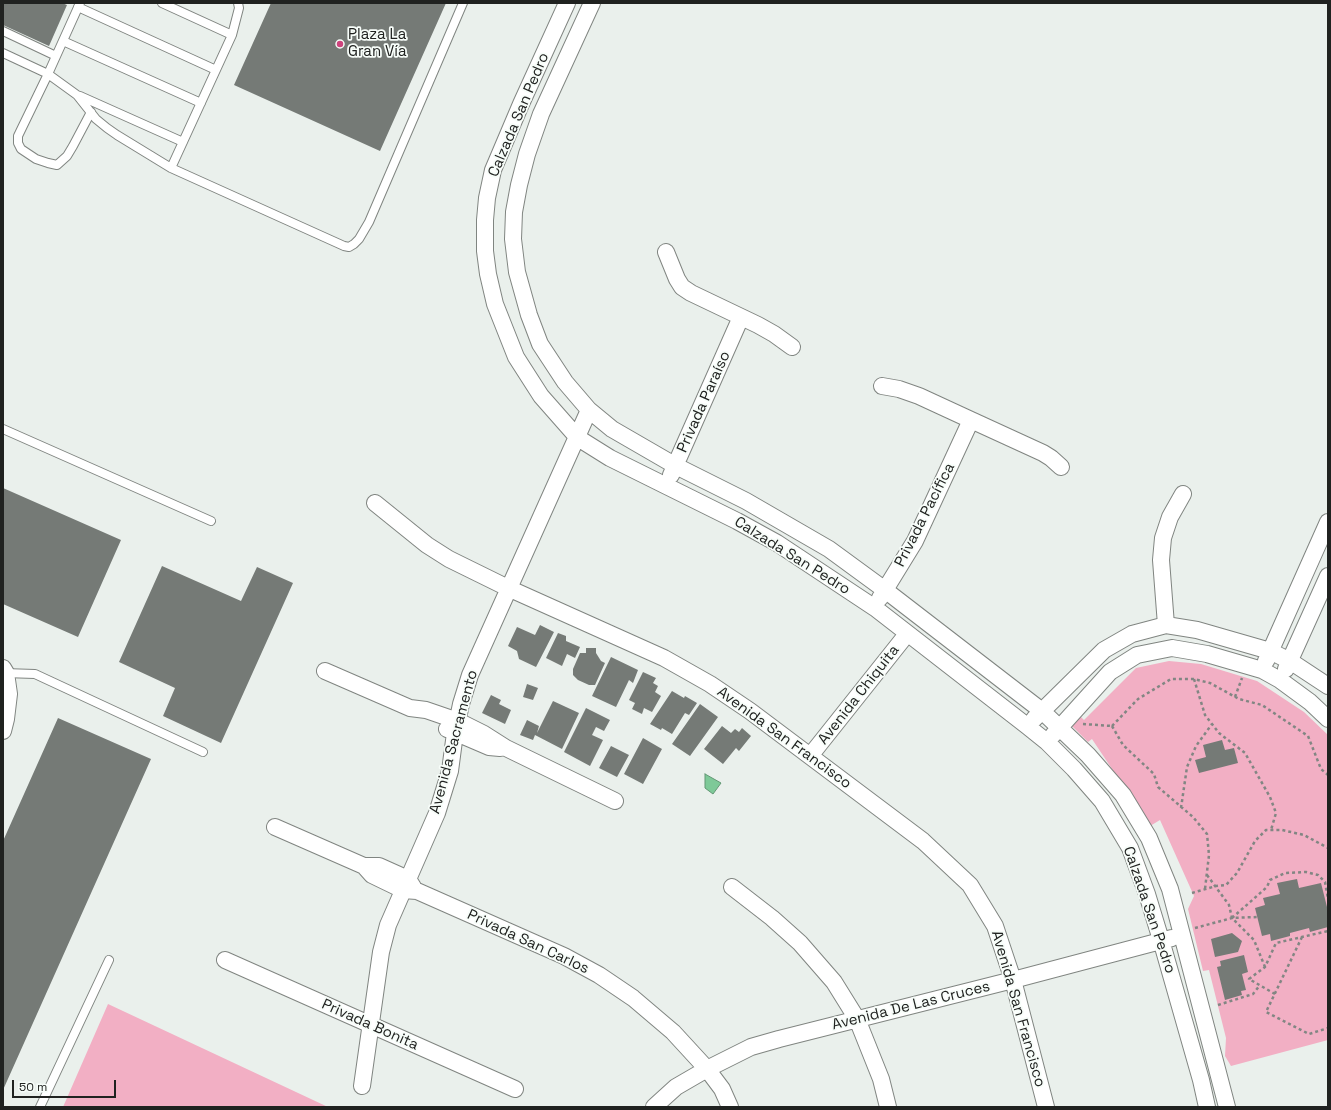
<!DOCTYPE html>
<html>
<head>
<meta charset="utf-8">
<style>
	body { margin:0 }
	#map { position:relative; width:1331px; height:1110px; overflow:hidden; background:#eaf0ec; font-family:"Space Grotesk",sans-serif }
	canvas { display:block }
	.frame { position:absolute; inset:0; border:4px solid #202220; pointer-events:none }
	.scale { position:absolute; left:12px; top:1080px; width:104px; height:18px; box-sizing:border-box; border:2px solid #202220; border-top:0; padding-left:5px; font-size:12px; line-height:14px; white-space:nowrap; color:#202220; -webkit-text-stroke:3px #f7fdf9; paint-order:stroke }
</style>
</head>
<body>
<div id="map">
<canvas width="1331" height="1110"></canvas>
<div class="frame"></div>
<div class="scale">50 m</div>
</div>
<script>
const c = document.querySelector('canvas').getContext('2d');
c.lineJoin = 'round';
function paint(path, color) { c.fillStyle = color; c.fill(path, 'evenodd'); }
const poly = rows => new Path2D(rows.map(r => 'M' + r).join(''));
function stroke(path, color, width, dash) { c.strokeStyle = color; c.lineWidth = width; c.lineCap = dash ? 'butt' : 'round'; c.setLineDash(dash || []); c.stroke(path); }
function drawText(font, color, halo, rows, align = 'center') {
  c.font = font + ' "Space Grotesk",sans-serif'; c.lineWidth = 3.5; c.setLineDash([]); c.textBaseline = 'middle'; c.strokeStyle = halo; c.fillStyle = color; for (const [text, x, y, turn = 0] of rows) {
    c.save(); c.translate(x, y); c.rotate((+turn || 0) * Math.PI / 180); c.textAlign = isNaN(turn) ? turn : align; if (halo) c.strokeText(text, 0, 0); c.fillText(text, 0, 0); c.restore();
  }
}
paint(poly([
	[1169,661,1201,664,1257,681,1304,712,1328,735,1328,1040,1231,1066,1225,1056,1226,1038,1209,970,1203,971,1188,909,1194,896,1160,820,1150,826,1092,739,1088,742,1070,724,1079,715,1084,720,1136,668],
	[108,1004,328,1107,63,1107]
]), '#f2afc4');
const water = poly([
	[705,774,721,783,713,794,705,788,705,774]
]);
paint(water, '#7ec998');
stroke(water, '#629774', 1);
paint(poly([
	[3,3,62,3,67,5,49,46,3,25],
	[271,3,446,3,380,151,234,85],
	[3,488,121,540,78,637,3,604],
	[162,566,241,601,257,567,293,583,221,743,163,716,175,688,119,662],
	[540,625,554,632,536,667,519,659,517,651,508,646,517,627,535,635],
	[558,633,566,636,566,641,580,647,575,658,567,654,562,666,546,658],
	[586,648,596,648,596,653,601,661,605,663,595,685,589,685,578,680,573,675,573,669,580,653,586,653],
	[611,657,638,670,633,683,629,680,616,707,592,696],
	[643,672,656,678,653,683,658,686,655,692,661,696,652,712,644,708,642,714,632,709,635,703,629,700],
	[527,684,538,688,533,700,523,697],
	[672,691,684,698,685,696,697,703,689,715,685,713,672,734,662,728,661,730,650,724],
	[491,695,501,700,499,704,511,710,505,724,482,713],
	[553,701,579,713,562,749,535,735,533,740,520,735,527,720,539,726,537,733],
	[700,704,718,717,690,756,672,744],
	[586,708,610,720,604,731,596,727,592,735,603,740,590,766,564,752],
	[58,718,151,759,3,1090,3,841],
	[722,726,731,733,735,729,739,732,742,728,751,736,739,751,736,748,723,764,704,749],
	[643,738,662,749,643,784,624,774],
	[1222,740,1225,750,1234,748,1238,763,1199,773,1195,760,1206,757,1203,745],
	[611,746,629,755,617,777,599,768],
	[1297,879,1299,888,1321,883,1328,911,1328,927,1310,932,1309,928,1290,933,1290,936,1271,941,1270,934,1262,936,1255,908,1265,905,1263,898,1280,894,1277,883],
	[1232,933,1242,941,1238,952,1215,957,1211,939],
	[1244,955,1248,972,1242,974,1246,990,1241,991,1242,995,1225,1000,1217,967,1221,966,1220,961]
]), '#757a76');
const service = poly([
	[80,3,48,74,18,136,18,143,21,149,36,159,48,163,57,165,67,156,73,146,91,112],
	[162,3,232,35],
	[78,7,216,70],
	[3,31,56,56],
	[63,41,201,103],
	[3,53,48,74,77,95,96,119,107,128,117,135,171,168,344,246,349,247,354,244,359,239,369,222,463,3],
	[80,96,183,142],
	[171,168,232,35,239,8,238,3],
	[3,429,211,521],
	[4,673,35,674,203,752],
	[40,1107,109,960]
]);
const minor = poly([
	[567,3,521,104,493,170,487,198,485,220,485,251,488,274,495,304,516,357,541,396,578,438,610,458,737,521,777,543,875,608,1027,726,1047,742,1074,769,1102,801,1130,848,1147,894,1161,940,1201,1080,1207,1107],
	[592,3,541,114,527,154,519,185,514,212,513,239,517,272,529,315,540,344,565,382,589,410,612,429,676,466,746,501,829,549,885,590,1042,711,1088,755,1123,795,1149,838,1170,889,1227,1107],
	[666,252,677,279,682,287,691,293,758,325,774,334,792,347],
	[882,386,899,389,919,396,971,420,1043,453,1051,458,1061,467],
	[671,475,741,317],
	[375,503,427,545,449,559,508,588,664,658,710,684,750,711,923,841,970,885,995,926,1013,980,1046,1107],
	[880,598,915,541,971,420],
	[1166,625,1161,560,1163,538,1170,517,1183,494],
	[1266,661,1328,522],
	[3,668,6,673,9,694,6,719,3,731],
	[1286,669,1328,576],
	[325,671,410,708,426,710,458,721,484,734,506,748,615,801],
	[1034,719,1104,650,1132,634,1166,625,1197,630,1270,651,1290,661,1328,686],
	[447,729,489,747,500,748],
	[1053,735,1110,672,1137,655,1172,648,1207,654,1262,670,1280,680,1310,702,1328,719],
	[810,756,907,634],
	[275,827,364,866,379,866,408,879,413,887],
	[364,866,372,875,403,890,417,891,564,956,599,975,633,998,673,1032,707,1069,722,1089,730,1107],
	[732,887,772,918,800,943,834,982,857,1019,881,1079,888,1107],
	[225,960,515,1089],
	[362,1086,381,952,388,925,437,813,450,771,455,733,461,704,470,675,589,410],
	[654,1107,676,1087,707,1069,751,1047,779,1039,1013,980,1172,938]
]);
stroke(service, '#808581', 10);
stroke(minor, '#808581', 18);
stroke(poly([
	[1194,679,1205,715,1219,733,1245,753,1270,797,1276,813,1271,830],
	[1235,697,1242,678],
	[1083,724,1112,726],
	[1112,726,1138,699,1171,679,1194,679,1210,683,1239,699,1262,705,1308,736,1321,769,1328,775],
	[1112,726,1123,745,1154,774,1158,787,1193,817,1207,834,1209,855,1205,889],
	[1181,808,1187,767,1196,746,1212,724],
	[1207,875,1229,905,1232,918,1254,940,1265,967],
	[1192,893,1216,886,1226,885,1237,873,1255,841,1266,830,1282,830,1304,835,1328,848],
	[1232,918,1267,887,1270,880,1285,873,1306,872,1318,875,1325,882,1328,899],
	[1195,928,1232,918,1257,917],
	[1302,937,1266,1012,1309,1034,1328,1028],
	[1275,994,1249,979,1265,967,1276,943,1328,931],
	[1218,1005,1253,994,1260,985]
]), '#828683', 2.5, [3, 3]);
stroke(service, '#fff', 8);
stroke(minor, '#fff', 16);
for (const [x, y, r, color] of [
	[340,44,4,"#cd447d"]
]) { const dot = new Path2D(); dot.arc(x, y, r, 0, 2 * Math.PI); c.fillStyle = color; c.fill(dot); stroke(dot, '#f7fdf9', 1.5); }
drawText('15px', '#202220', '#f7fdf9', [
	["Plaza La",348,35],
	["Gran Vía",348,52]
], 'left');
drawText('15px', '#202220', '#f7fdf9', [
	["Calzada San Pedro",519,115,-67],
	["Privada Paraíso",704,402,-66],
	["Privada Pacífica",925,515,-63],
	["Calzada San Pedro",792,556,32],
	["Avenida Chiquita",859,695,-52],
	["Avenida San Francisco",784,738,36],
	["Avenida Sacramento",454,742,-75],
	["Calzada San Pedro",1149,910,71],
	["Privada San Carlos",528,942,25],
	["Avenida De Las Cruces",911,1006,-14],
	["Avenida San Francisco",1018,1009,74],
	["Privada Bonita",370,1025,24]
]);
</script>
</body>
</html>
